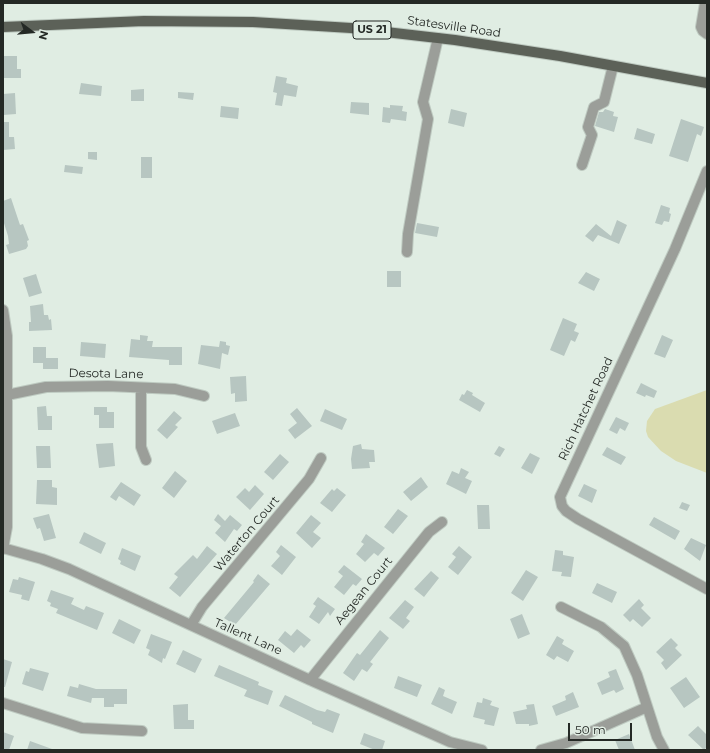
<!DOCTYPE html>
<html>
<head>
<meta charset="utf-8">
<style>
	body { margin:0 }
	#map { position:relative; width:710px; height:753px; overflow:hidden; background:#e0ede3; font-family:Montserrat,sans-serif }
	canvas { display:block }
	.frame { position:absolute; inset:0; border:4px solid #242925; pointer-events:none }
	.north { position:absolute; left:12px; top:12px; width:40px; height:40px; -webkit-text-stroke:3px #e0ede3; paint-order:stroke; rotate:106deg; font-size:11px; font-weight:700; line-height:16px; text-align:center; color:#242925 }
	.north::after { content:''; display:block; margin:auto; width:14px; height:18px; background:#242925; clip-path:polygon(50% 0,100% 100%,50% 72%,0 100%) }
	.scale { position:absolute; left:568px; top:723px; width:64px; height:18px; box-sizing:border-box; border:2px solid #242925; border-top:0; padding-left:5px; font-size:12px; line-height:14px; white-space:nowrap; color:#242925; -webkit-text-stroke:3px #e0ede3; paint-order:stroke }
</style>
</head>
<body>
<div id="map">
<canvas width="710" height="753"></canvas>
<div class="frame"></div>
<div class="north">N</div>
<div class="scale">50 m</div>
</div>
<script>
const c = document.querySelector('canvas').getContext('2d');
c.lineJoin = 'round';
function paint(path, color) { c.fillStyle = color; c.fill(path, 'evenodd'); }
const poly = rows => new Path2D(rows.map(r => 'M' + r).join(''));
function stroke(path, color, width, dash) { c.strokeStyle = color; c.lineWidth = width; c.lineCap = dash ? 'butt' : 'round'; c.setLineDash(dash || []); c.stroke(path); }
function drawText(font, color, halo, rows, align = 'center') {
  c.font = font + ' Montserrat,sans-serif'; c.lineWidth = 4; c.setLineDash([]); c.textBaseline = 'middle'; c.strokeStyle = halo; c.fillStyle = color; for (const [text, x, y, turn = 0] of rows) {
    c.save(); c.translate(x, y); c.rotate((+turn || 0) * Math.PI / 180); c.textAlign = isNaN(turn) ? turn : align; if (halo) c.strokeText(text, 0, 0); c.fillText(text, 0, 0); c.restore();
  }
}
paint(poly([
	[707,390,707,473,676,461,661,451,648,437,646,431,647,421,655,409]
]), '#dadcb0');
paint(poly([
	[3,56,17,56,17,69,21,69,21,78,3,78],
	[276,76,287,78,286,83,298,86,296,97,284,95,282,106,275,105,277,93,273,92],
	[81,83,102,86,101,96,79,94],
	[144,89,144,101,131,101,131,90],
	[178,92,194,93,193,100,178,98],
	[15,93,16,114,3,115,3,94],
	[351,102,369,103,369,115,350,113],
	[390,105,403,106,402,111,407,112,406,121,391,119,390,123,382,122,383,107,390,108],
	[221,106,239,108,238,119,220,117],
	[451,109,467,113,464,127,448,123],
	[605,109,614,112,613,116,618,117,614,132,595,126,599,112,603,112],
	[681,119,704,127,701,136,697,134,688,162,669,156],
	[3,122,9,122,9,137,14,137,15,149,3,150],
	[637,128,655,134,652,144,634,139],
	[88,152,97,152,97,160,88,159],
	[141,157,152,157,152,178,141,178],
	[65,165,83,167,82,174,64,172],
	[11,198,20,225,23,224,29,240,27,241,28,246,26,249,9,254,6,245,9,244,8,236,3,220,3,201],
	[661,205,670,208,669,213,671,214,669,222,664,221,662,225,655,223],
	[617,220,627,225,619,244,598,235,593,242,585,236,596,224,611,236],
	[417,223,439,227,437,237,415,233],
	[387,271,401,271,401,287,387,287],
	[586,272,600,279,594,291,578,283],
	[36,274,42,293,29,297,23,278],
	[43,304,44,315,48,315,49,320,51,319,52,330,29,331,29,322,31,322,30,306],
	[563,318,577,324,574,331,579,333,575,342,571,340,564,356,550,350],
	[140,335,148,336,147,341,153,341,152,347,182,347,182,365,169,365,169,360,129,357,131,339,140,340],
	[662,335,673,340,665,358,654,354],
	[220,341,226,342,226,345,230,346,228,355,222,353,220,369,198,364,201,345,219,347],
	[81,342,106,344,105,358,80,356],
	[33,347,46,347,46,358,58,358,58,369,43,369,43,363,33,363],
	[246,376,247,401,235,402,235,393,231,394,230,377],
	[641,383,657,391,654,398,646,395,645,397,636,393],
	[467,390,473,393,472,395,485,403,480,412,459,400,462,394,464,395],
	[46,406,47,416,52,416,52,430,38,430,37,407],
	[94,407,107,407,107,412,114,412,114,428,99,428,99,415,94,415],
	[297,408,312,426,295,439,288,430,297,423,290,414],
	[325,409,347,419,342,430,320,421],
	[174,411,182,418,175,425,178,427,167,439,157,430],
	[235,413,240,426,217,434,212,421],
	[616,417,629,423,625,431,620,428,617,434,609,430],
	[113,443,115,466,99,468,96,444],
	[361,444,362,449,374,450,375,462,369,462,370,468,352,469,351,459,353,446],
	[36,446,50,446,51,468,37,468],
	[499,446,505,449,500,457,494,454],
	[607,447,626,457,621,465,602,455],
	[530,453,540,458,532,474,521,468],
	[280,454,289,462,273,480,264,472],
	[461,468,469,472,465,478,472,481,466,494,446,484,452,471,459,474],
	[175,471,187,481,174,498,162,488],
	[421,477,428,487,411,501,403,492],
	[37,480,52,480,52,487,57,488,57,505,36,504],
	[121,482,141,495,134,506,119,496,116,501,110,497],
	[584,484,597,490,592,503,578,496],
	[255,485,264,494,250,510,236,497,245,488,249,492],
	[337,488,346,495,332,512,320,503,332,489,334,491],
	[682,502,690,505,687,511,679,508],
	[477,505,489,505,490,529,478,529],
	[398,509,408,516,393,534,384,527],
	[49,514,56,538,44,541,40,528,37,529,33,518],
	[218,514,225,521,230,515,242,525,237,531,234,529,225,542,215,533,221,526,214,520],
	[311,515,321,523,313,532,321,538,312,548,296,533],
	[654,517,680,531,675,540,649,525],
	[84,532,106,543,101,554,79,543],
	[366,534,385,548,378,556,374,553,365,562,356,554,364,544,361,542],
	[691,538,706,545,700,561,684,549],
	[281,545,296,557,282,575,271,566,280,556,276,552],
	[207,546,217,554,180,597,169,588,178,577,174,574,193,555,197,559],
	[459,546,472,557,458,575,448,567,456,557,452,554],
	[122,548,141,556,135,571,120,564,121,561,118,559],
	[555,550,563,551,563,555,574,557,571,577,561,576,562,572,552,571],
	[344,565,362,579,356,586,353,584,344,595,334,587,343,576,338,572],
	[526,570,538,577,523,601,511,593],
	[431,571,439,578,424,597,414,589],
	[258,574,270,584,235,625,224,618,254,582,253,581],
	[19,577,35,582,29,601,21,599,22,595,9,592,13,579,18,580],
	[597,583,617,592,612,603,592,593],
	[51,590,74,598,71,604,84,610,86,606,104,613,97,630,56,613,58,609,50,606,51,603,47,601],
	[318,597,335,609,330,616,328,612,319,624,309,617,316,606,313,604],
	[639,599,644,605,641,608,651,618,642,627,633,619,630,622,623,615],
	[405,600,414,607,406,618,410,621,403,629,389,618],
	[522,614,530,634,518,639,510,619],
	[119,619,141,630,134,644,112,633],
	[297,629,311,640,304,648,301,645,294,653,278,640,285,631,291,636],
	[380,630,389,638,370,662,373,664,367,672,362,669,354,681,343,673,357,653,360,655],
	[151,634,172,642,165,659,163,658,162,663,148,655,150,650,146,648],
	[557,636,564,640,562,644,574,651,568,662,557,656,554,660,546,655],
	[671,638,678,645,675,648,682,655,666,670,661,663,664,660,656,652],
	[183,650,202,659,195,673,176,664],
	[3,659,12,662,5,687,3,687],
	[219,665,259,682,258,685,273,691,268,705,244,696,247,690,214,676],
	[30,668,49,673,43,691,22,684,26,671,29,672],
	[616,669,624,689,616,693,614,690,602,695,597,683,610,677,608,672],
	[398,676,422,685,417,697,394,688],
	[686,677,700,697,684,708,670,688],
	[79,684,96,689,127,689,127,704,114,704,114,707,104,707,104,698,92,698,91,703,67,696,70,686,78,688],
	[439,687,445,690,443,696,457,702,452,714,431,704],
	[573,692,579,707,556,716,552,706,566,700,565,696],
	[285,695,317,710,325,712,327,709,340,714,333,733,312,724,312,722,279,706],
	[483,698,492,701,490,705,499,708,494,726,484,724,485,720,473,717,477,702,482,703],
	[188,704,188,720,194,720,194,729,174,729,173,705],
	[534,704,538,724,529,726,529,724,516,724,513,712,527,709,526,705],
	[698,726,707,735,707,747,704,750,688,735],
	[3,732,14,736,9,750,3,750],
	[364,733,385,741,382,750,375,750,360,744],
	[629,734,635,750,619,750,615,740],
	[30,741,52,749,52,750,27,750]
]), '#b7c6c1');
const minor = poly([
	[705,3,701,27,703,31,707,34],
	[582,165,592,135,588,127,594,107,604,102,613,66],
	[707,171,675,249,560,497,562,506,566,511,578,519,707,589],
	[407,252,408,234,428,119,423,102,438,38],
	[3,310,7,336,7,527,3,549],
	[141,388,141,447,146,460],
	[7,395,46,387,108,386,175,389,204,396],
	[3,548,42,559,69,569,310,680,450,742,482,750],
	[561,607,601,627,624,646,637,675,657,737,664,750],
	[191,625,202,607,309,479,321,458],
	[310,680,429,532,442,522],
	[3,703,82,728,142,731],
	[541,750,566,743,647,707]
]);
const major = poly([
	[3,27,144,21,253,22,351,28,455,40,560,56,707,83]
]);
stroke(minor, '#becac1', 12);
stroke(major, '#becac1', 12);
stroke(minor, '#9b9e99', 10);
stroke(major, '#5c6158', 10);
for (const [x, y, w] of [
	[372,30,38]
]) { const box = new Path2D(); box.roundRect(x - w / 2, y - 9, w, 18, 3); c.fillStyle = '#e0ede3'; c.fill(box); stroke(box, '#242925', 1); }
drawText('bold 11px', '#242925', null, [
	["US 21",372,30]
]);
drawText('12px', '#242925', '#e0ede3', [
	["Statesville Road",454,27,8],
	["Desota Lane",106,374,1],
	["Rich Hatchet Road",586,409,-65],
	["Waterton Court",247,534,-50],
	["Aegean Court",364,591,-51],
	["Tallent Lane",248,637,24]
]);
</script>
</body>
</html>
